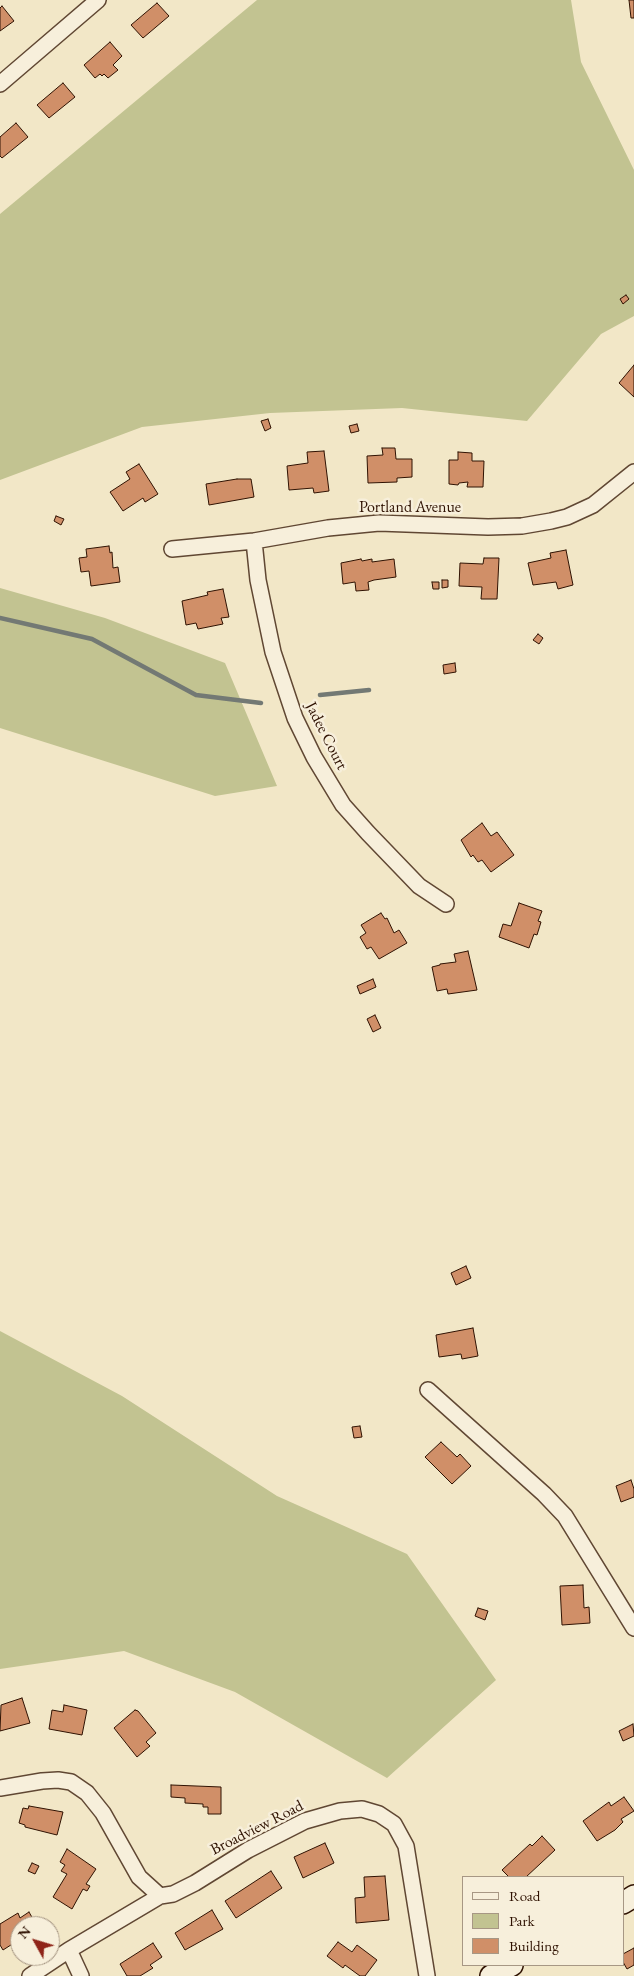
<!DOCTYPE html>
<html>
<head>
<meta charset="utf-8">
<style>
	body { margin:0 }
	#map { position:relative; width:634px; height:1976px; overflow:hidden; background:#f2e7c7; font-family:"EB Garamond",serif }
	canvas { display:block }
	.legend { position:absolute; left:462px; top:1876px; width:162px; height:90px; box-sizing:border-box; background:#f7efdb; border:1px solid #a79784; margin:0; padding:6px 9px; list-style:none; font-size:15px; color:#2f1202 }
	.legend li { display:flex; align-items:center; gap:10px; height:25px }
	.legend b { width:25px; border:1px solid #a79784 }
	.north { position:absolute; left:10px; top:1916px; width:50px; height:50px; box-sizing:border-box; background:#f7efdb; border:1px solid #a79784; border-radius:50%; rotate:309deg; font-size:14px; font-weight:700; line-height:20px; text-align:center; color:#2f1202 }
	.north::after { content:''; display:block; margin:auto; width:18px; height:22px; background:#8f2418; clip-path:polygon(50% 0,100% 100%,50% 72%,0 100%) }
</style>
</head>
<body>
<div id="map">
<canvas width="634" height="1976"></canvas>
<ul class="legend">
<li><b style="height:6px;background:#f7efdb"></b>Road</li>
<li><b style="height:14px;background:#c2c391"></b>Park</li>
<li><b style="height:14px;background:#d08f68"></b>Building</li>
</ul>
<div class="north">N</div>
</div>
<script>
const c = document.querySelector('canvas').getContext('2d');
c.lineJoin = 'round';
function paint(path, color) { c.fillStyle = color; c.fill(path, 'evenodd'); }
const poly = rows => new Path2D(rows.map(r => 'M' + r).join(''));
function stroke(path, color, width, dash) { c.strokeStyle = color; c.lineWidth = width; c.lineCap = dash ? 'butt' : 'round'; c.setLineDash(dash || []); c.stroke(path); }
function drawText(font, color, halo, rows, align = 'center') {
  c.font = font + ' "EB Garamond",serif'; c.lineWidth = 5; c.setLineDash([]); c.textBaseline = 'middle'; c.strokeStyle = halo; c.fillStyle = color; for (const [text, x, y, turn = 0] of rows) {
    c.save(); c.translate(x, y); c.rotate((+turn || 0) * Math.PI / 180); c.textAlign = isNaN(turn) ? turn : align; if (halo) c.strokeText(text, 0, 0); c.fillText(text, 0, 0); c.restore();
  }
}
paint(poly([
	[257,0,571,0,581,62,634,170,634,316,601,334,527,421,402,408,270,413,142,427,0,480,0,214],
	[0,588,105,618,225,663,277,786,215,796,0,728],
	[0,1331,122,1396,277,1496,407,1554,496,1680,387,1778,235,1692,124,1651,0,1669]
]), '#c2c391');
stroke(poly([
	[0,618,92,639,196,695,261,703],
	[320,695,369,690]
]), '#737974', 4.5);
const building = poly([
	[629,0,634,0,634,18,631,18,629,0],
	[157,3,169,16,143,38,131,25,157,3],
	[2,6,14,21,0,31,0,8,2,6],
	[110,42,122,56,113,65,118,70,108,78,104,74,102,76,100,74,95,78,84,65,110,42],
	[63,83,75,97,49,118,37,105,63,83],
	[16,123,28,137,2,158,0,156,0,137,16,123],
	[626,295,629,299,623,304,620,299,626,295],
	[634,365,634,397,619,383,634,365],
	[268,419,271,428,265,431,261,421,268,419],
	[357,424,359,431,351,433,349,426,357,424],
	[382,448,395,448,396,459,412,459,412,477,397,478,397,482,368,483,367,456,383,455,382,448],
	[324,451,329,491,314,493,313,488,289,490,287,466,308,463,307,452,324,451],
	[458,452,472,453,472,461,484,461,483,487,467,487,468,482,459,483,458,485,449,484,449,460,458,460,458,452],
	[139,464,158,494,145,502,143,498,123,511,110,492,130,479,126,472,139,464],
	[237,479,251,479,254,497,209,505,206,484,237,479],
	[56,516,64,519,61,525,54,521,56,516],
	[109,546,110,553,112,552,113,568,118,567,120,582,91,586,89,571,81,572,79,558,87,557,86,549,109,546],
	[566,550,573,585,558,589,556,582,533,585,528,563,551,558,550,553,566,550],
	[484,558,499,558,497,599,481,599,482,587,459,586,460,563,483,564,484,558],
	[361,559,362,561,372,559,372,562,394,559,396,577,374,580,368,582,369,590,356,591,355,582,343,584,341,563,361,559],
	[442,580,448,580,448,587,442,588,442,580],
	[432,582,439,582,439,589,433,589,432,582],
	[223,589,229,617,221,618,223,624,198,629,196,623,186,625,182,601,208,595,207,592,223,589],
	[538,634,543,638,539,644,533,640,538,634],
	[455,663,456,672,444,674,443,665,455,663],
	[482,823,491,836,497,832,514,855,491,872,482,860,478,862,473,855,471,857,461,840,482,823],
	[519,903,542,911,538,921,541,922,537,935,534,934,529,948,499,937,503,924,511,926,519,903],
	[381,913,385,919,387,918,394,933,399,930,407,943,379,959,371,947,367,949,360,937,366,933,361,925,381,913],
	[468,951,477,990,448,994,447,989,437,991,432,967,440,965,440,964,456,962,454,954,468,951],
	[373,979,376,987,360,994,357,986,373,979],
	[375,1015,381,1028,373,1032,367,1019,375,1015],
	[466,1266,471,1278,456,1285,451,1273,466,1266],
	[473,1328,478,1356,462,1359,461,1354,439,1357,436,1335,473,1328],
	[360,1426,362,1437,354,1438,352,1427,360,1426],
	[441,1442,457,1457,460,1454,471,1466,452,1484,425,1457,441,1442],
	[631,1480,634,1489,634,1497,621,1502,616,1486,631,1480],
	[583,1585,584,1608,589,1607,590,1623,562,1625,560,1586,583,1585],
	[478,1608,488,1611,485,1620,475,1616,478,1608],
	[22,1698,30,1723,0,1731,1,1705,22,1698],
	[64,1705,87,1710,82,1735,49,1729,52,1710,63,1712,64,1705],
	[135,1710,138,1711,156,1733,146,1742,150,1746,137,1757,114,1728,135,1710],
	[633,1724,634,1736,623,1741,619,1731,633,1724],
	[171,1785,221,1787,221,1814,208,1814,208,1807,203,1807,203,1804,185,1803,185,1798,171,1797,171,1785],
	[624,1797,634,1811,621,1819,623,1822,615,1830,597,1841,583,1821,609,1802,611,1806,624,1797],
	[29,1806,63,1812,57,1835,25,1827,25,1825,19,1823,23,1808,28,1809,29,1806],
	[542,1836,555,1850,526,1877,509,1877,502,1870,530,1844,532,1846,542,1836],
	[325,1843,334,1863,303,1878,294,1857,325,1843],
	[67,1849,96,1869,86,1884,90,1886,87,1891,83,1889,72,1909,53,1897,67,1874,61,1871,65,1865,60,1862,67,1849],
	[32,1863,39,1866,35,1874,28,1871,32,1863],
	[271,1871,282,1888,236,1918,225,1901,271,1871],
	[385,1876,389,1920,356,1923,355,1898,365,1897,364,1877,385,1876],
	[212,1910,223,1929,185,1950,175,1933,212,1910],
	[29,1912,37,1926,20,1926,20,1943,16,1946,14,1943,3,1950,0,1945,0,1924,18,1913,20,1918,29,1912],
	[338,1942,352,1952,357,1945,377,1960,365,1976,360,1976,345,1965,343,1968,327,1956,338,1942],
	[153,1943,162,1957,150,1965,153,1968,140,1976,127,1976,120,1964,153,1943],
	[634,1948,634,1965,627,1969,623,1962,623,1954,634,1948]
]);
paint(building, '#d08f68');
stroke(building, '#2f1202', 1);
const minor = poly([
	[0,84,98,0],
	[254,541,258,580,273,652,295,718,314,757,343,805,368,833,419,886,446,904],
	[172,549,254,541,328,528,379,523,488,527,522,526,551,521,567,517,593,505,634,472],
	[428,1390,544,1494,565,1516,634,1628],
	[0,1788,42,1781,58,1780,71,1782,87,1793,103,1813,139,1877,160,1896,173,1894,195,1883,248,1850,305,1821,340,1811,362,1809,379,1814,394,1824,406,1846,427,1976],
	[69,1950,81,1976],
	[30,1976,69,1950,160,1896]
]);
const secondary = poly([
	[623,1903,634,1896],
	[491,1976,512,1965]
]);
stroke(minor, '#604733', 18);
stroke(secondary, '#2f1202', 24);
stroke(minor, '#f7efdb', 15);
stroke(secondary, '#f7efdb', 21);
drawText('16px', '#2f1202', '#f7efdb', [
	["Portland Avenue",410,508],
	["Jadee Court",326,736,63],
	["Broadview Road",257,1828,-27]
]);
</script>
</body>
</html>
